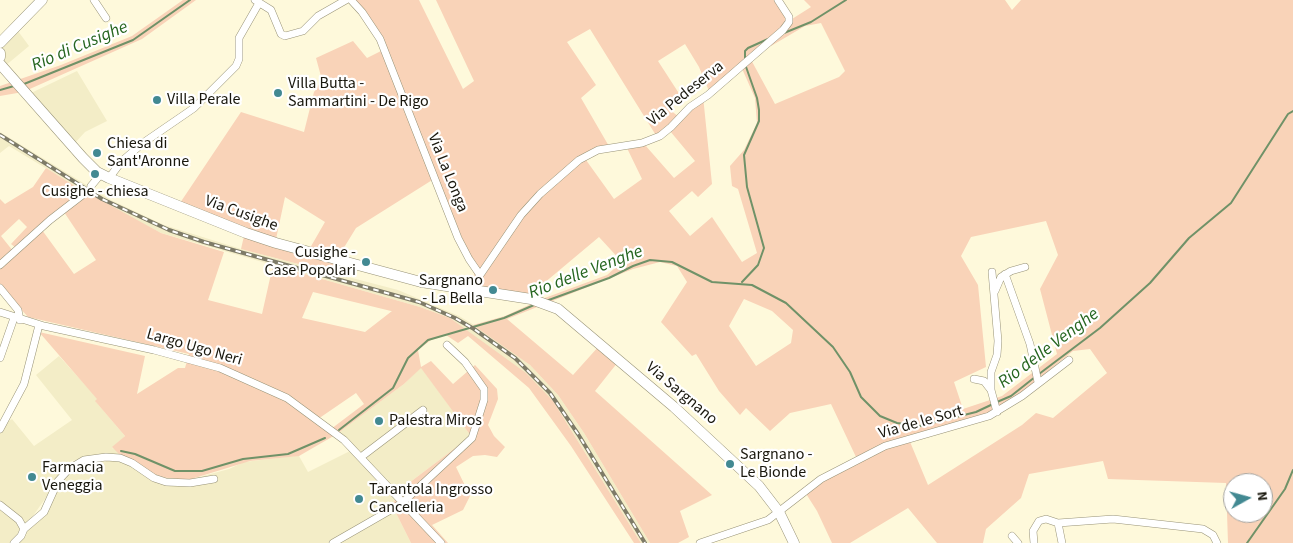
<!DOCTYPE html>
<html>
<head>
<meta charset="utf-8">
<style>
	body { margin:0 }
	#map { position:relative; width:1293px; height:543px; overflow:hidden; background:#fef9db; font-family:"Source Sans 3",sans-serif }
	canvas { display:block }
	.north { position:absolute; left:1223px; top:473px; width:50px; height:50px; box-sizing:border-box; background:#fff; border:1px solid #a3a29e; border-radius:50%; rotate:83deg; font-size:14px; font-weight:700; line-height:20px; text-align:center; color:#19170d }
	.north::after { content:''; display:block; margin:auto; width:18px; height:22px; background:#428992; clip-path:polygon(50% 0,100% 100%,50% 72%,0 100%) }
</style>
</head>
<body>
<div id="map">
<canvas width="1293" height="543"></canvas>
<div class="north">N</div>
</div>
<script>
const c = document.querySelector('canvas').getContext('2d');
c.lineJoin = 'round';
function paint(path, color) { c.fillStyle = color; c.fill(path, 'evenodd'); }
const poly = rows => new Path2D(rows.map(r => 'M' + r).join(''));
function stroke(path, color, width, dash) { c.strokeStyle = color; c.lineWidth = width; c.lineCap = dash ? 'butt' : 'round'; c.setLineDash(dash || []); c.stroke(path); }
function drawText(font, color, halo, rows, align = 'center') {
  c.font = font + ' "Source Sans 3",sans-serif'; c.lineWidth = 4.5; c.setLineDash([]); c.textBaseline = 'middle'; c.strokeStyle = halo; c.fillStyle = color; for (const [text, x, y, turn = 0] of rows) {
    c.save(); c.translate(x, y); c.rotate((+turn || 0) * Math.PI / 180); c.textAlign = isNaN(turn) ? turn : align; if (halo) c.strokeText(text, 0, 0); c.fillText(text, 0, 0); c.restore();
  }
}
paint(poly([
	[15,27,29,46,5,66,0,61,0,45],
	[77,71,107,121,85,132,74,144,31,93],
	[0,132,111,200,164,225,241,249,398,290,459,316,479,328,530,365,558,395,584,433,650,543,641,543,553,401,450,318,420,307,161,233,110,207,9,146,0,153],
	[59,356,98,399,96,402,125,436,112,448,188,480,229,469,244,462,295,456,299,456,308,472,352,450,337,434,404,384,421,367,471,436,401,489,392,505,411,543,0,543,0,427,12,419,34,446,72,420,36,375],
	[100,454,106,462,77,467,57,487,51,499,28,523,47,496,64,466,71,461]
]), '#f3edc7');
paint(poly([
	[183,0,196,0,142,39,23,92,0,96,0,86,61,65,132,36],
	[355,0,419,0,463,89,474,81,436,0,775,0,792,19,811,7,804,0,1005,0,1012,10,1021,0,1293,0,1293,543,1228,543,1226,483,1108,479,1103,461,1029,474,1021,498,986,529,983,543,937,543,908,508,850,543,832,543,817,511,803,489,856,457,831,404,790,413,770,431,746,408,740,415,719,391,696,354,692,356,661,322,687,282,677,266,660,262,633,269,507,319,573,375,599,346,618,362,595,391,712,495,680,511,689,537,678,543,650,543,584,433,558,395,530,365,473,325,505,316,542,299,607,275,622,262,599,237,531,294,477,288,471,260,437,177,356,228,329,272,241,249,244,236,306,255,325,222,285,197,276,239,180,203,241,112,304,132,314,92,322,80,316,58,353,41,367,58,387,48],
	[821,23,845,71,839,77,775,104,749,56,758,48,771,46,805,26],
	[590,29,657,137,670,131,695,161,674,178,645,145,626,146,642,179,614,199,586,160,610,148,581,98,596,85,567,42],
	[685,44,699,67,709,91,740,64,755,98,757,123,744,150,730,166,732,186,738,189,757,253,742,262,712,217,690,236,669,211,692,191,698,197,712,184,703,96,683,120,670,110,680,95,658,61],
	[1046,221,1058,255,1040,289,1057,354,1002,396,963,409,954,382,986,367,978,285,961,256,971,237],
	[744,299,772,311,793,330,791,343,756,366,729,326],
	[1090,349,1107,373,1053,418,1036,413,1022,425,928,485,908,437,980,418,1010,402,1073,351],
	[1233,483,1263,483,1263,513,1233,513],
	[46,168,83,191,16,248,11,244,27,227,19,219,1,236,13,251,0,262,0,199,5,204,33,187],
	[88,193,161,233,224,252,208,300,262,314,273,265,420,307,450,318,526,373,553,401,641,543,634,543,571,446,529,388,468,336,458,343,446,335,431,340,418,350,421,367,431,361,453,384,475,365,497,389,498,399,488,425,494,436,505,447,497,457,485,455,473,456,456,467,470,496,463,510,432,525,448,543,411,543,392,505,401,489,471,436,421,368,404,384,337,434,299,456,250,461,188,480,159,477,125,460,112,447,125,436,95,401,97,399,39,332,145,356,137,394,178,368,185,368,189,354,28,317,0,286,0,269,42,230,74,274,96,260,64,212],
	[313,292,391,311,392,311,365,332,302,318],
	[356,393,364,404,331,429,318,419]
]), '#f9d3b8');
stroke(poly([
	[784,33,811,22,846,0],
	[745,60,745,51,748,48,768,39],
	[24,84,133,40,190,0],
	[0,90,14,86],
	[742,282,758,265,764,248,747,187,744,155,759,121,759,110,757,98,745,64],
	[546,301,609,278,633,266,650,260,672,262,712,282,752,285,786,303,833,347,850,372,861,397,880,416,897,423,920,426,976,412,993,404],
	[1039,374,1100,328,1150,283,1189,238,1231,203,1288,114,1293,111],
	[997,402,1011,396,1035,377],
	[339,430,393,388,408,358,428,340,504,318,534,305],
	[121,451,135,454,175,471,202,471,243,459,288,454,325,438],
	[1247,543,1285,489,1293,470]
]), '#709268', 2);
const street = poly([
	[94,0,106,18],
	[255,0,271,10,281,34,285,36,303,31,318,16,346,0],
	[351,0,362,12,380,39,458,238,469,259,480,275],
	[109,178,122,161,143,143,194,108,236,66,239,59,239,38,259,3],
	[91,186,101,174],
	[0,265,50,220,85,193],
	[992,272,998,341,997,355,991,372,991,390,997,412],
	[1005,274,1030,344,1038,382],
	[0,288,18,310,20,320],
	[473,291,480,275,521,215,540,194,579,160,598,150,642,143,660,136,671,127,690,107,708,95,783,30,789,22,789,17,778,0],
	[995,291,1001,277,1011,271,1025,267],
	[0,312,44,326,154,350,220,368,287,398,344,440,441,543],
	[0,358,14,318],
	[974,379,984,381,991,390],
	[0,429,24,384,39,325],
	[361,457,423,410],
	[0,505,19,520,24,529],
	[1012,536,1018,543],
	[14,543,21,536,24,529,44,512,58,481,69,469,84,460,106,457,120,458,132,463,154,478,166,482,190,483,214,479],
	[333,543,401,504,472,438,484,400,484,389,465,362,447,345],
	[700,543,768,520,821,479,885,446,989,416,1022,396,1069,360],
	[1034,543,1033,531,1039,521,1046,519,1058,523],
	[1062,543,1058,523,1113,519,1203,529,1213,535,1217,543]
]);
const secondary = poly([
	[0,43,42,0],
	[0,53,0,57],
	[0,64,83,158,97,172,109,178,246,233,276,243,421,282,531,299,558,309,674,407,759,486,779,512,794,543]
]);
stroke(street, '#989377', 8);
stroke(secondary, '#989377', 11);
stroke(street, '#fff', 7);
stroke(secondary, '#fff', 10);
const rail = poly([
	[0,135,102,199,169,230,204,242,419,302,455,318,474,329,515,358,550,393,578,434,645,543]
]);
stroke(rail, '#7e7b68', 4);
stroke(rail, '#fff', 2, [5.5]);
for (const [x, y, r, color] of [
	[278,93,5,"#428992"],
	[157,100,5,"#428992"],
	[97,153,5,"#428992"],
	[95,174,5,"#428992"],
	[366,262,5,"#428992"],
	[493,290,5,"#428992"],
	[379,421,5,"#428992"],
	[730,464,5,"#428992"],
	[32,477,5,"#428992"],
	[359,499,5,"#428992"]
]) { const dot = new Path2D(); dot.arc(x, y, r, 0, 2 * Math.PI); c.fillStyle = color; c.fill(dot); stroke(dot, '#fff', 2); }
drawText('16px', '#19170d', '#fff', [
	["Villa Butta -",288,84],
	["Sammartini - De Rigo",288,102],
	["Villa Perale",167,100],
	["Chiesa di",107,144],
	["Sant'Aronne",107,162],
	["Cusighe - chiesa",95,192,"center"],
	["Cusighe -",356,253,"right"],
	["Case Popolari",356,271,"right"],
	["Sargnano",483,281,"right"],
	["- La Bella",483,299,"right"],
	["Palestra Miros",389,421],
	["Sargnano -",740,455],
	["Le Bionde",740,473],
	["Farmacia",42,468],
	["Veneggia",42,486],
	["Tarantola Ingrosso",369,490],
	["Cancelleria",369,508]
], 'left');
drawText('16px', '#19170d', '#fff', [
	["Via Pedeserva",686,94,-39],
	["Via La Longa",447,173,68],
	["Via Cusighe",241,214,20],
	["Largo Ugo Neri",194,348,16],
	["Via Sargnano",681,394,40],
	["Via de le Sort",921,423,-16]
]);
drawText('italic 18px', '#266620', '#fff', [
	["Rio di Cusighe",80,47,-23],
	["Rio delle Venghe",586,273,-21],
	["Rio delle Venghe",1049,349,-37]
]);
</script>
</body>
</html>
